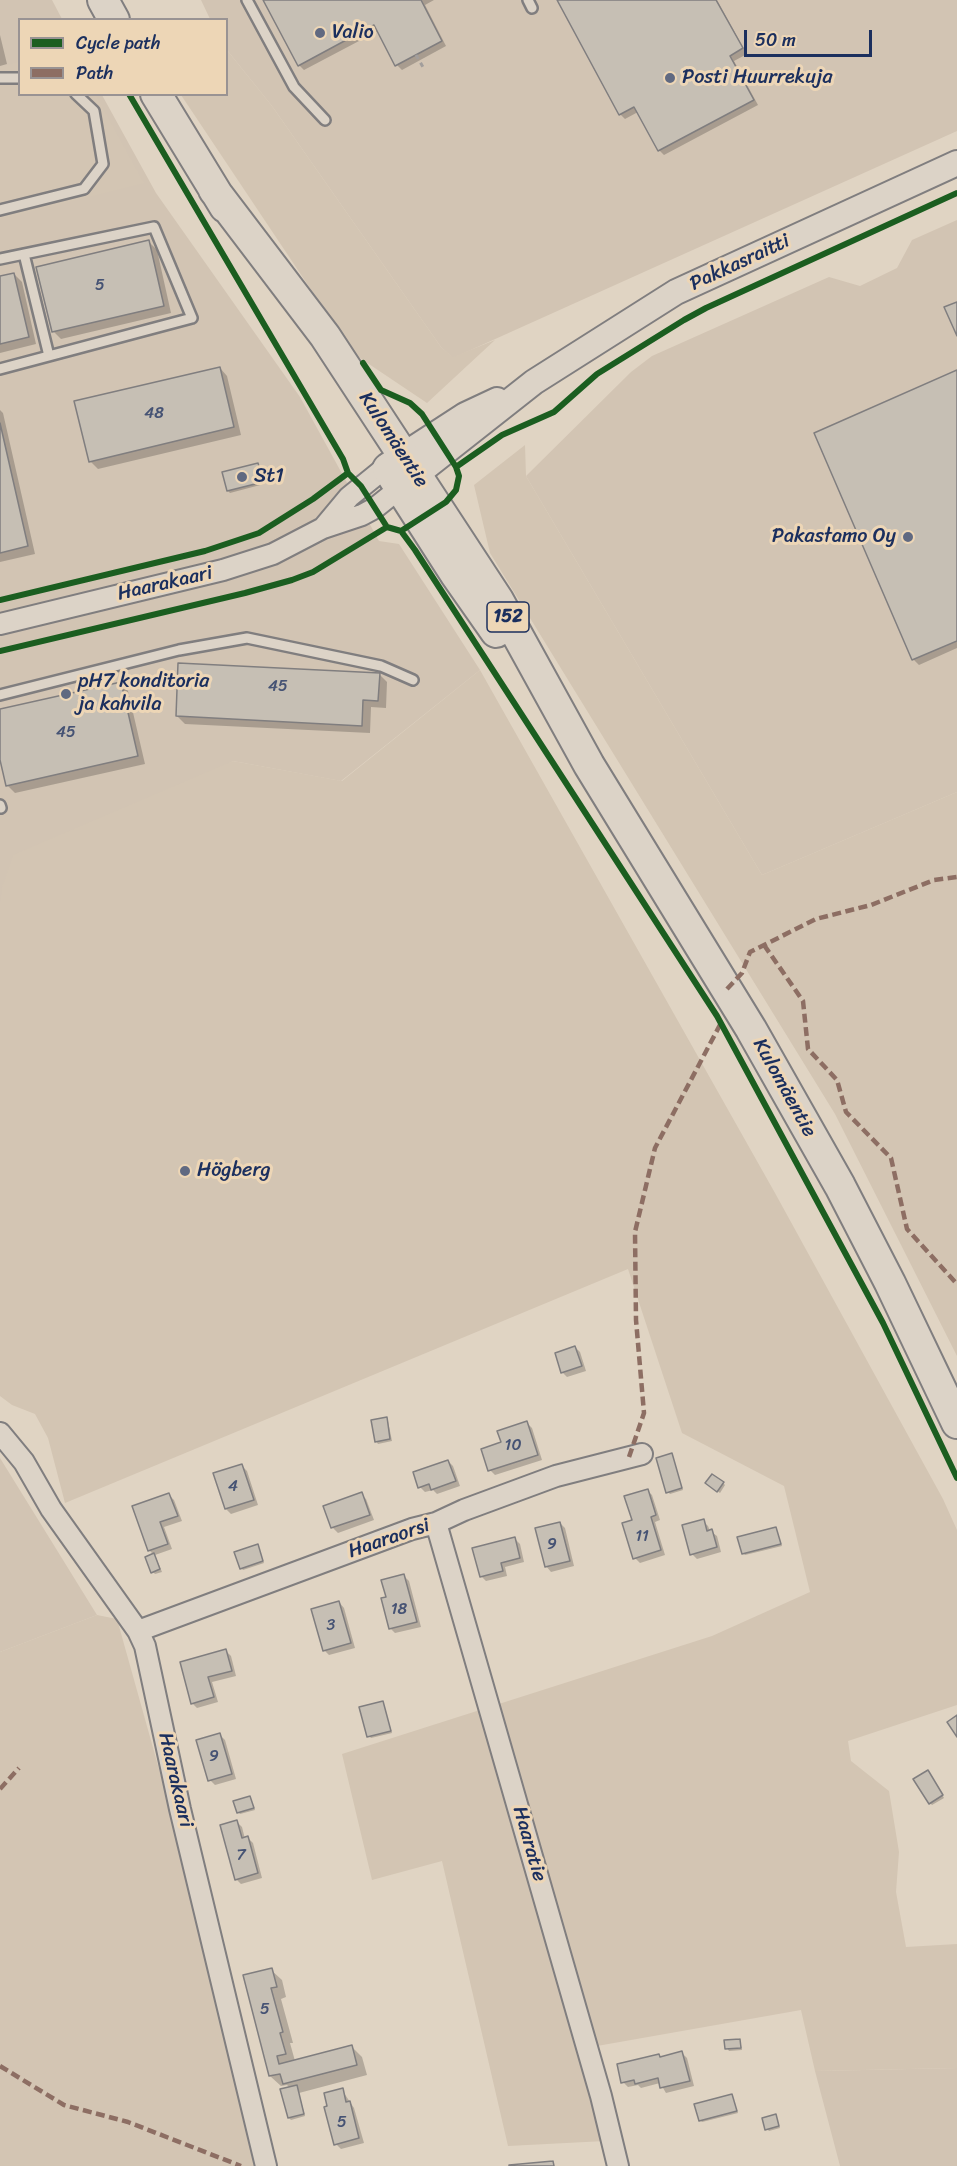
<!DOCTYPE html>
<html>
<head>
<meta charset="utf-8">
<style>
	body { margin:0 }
	#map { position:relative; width:957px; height:2166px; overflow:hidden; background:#e0d4c3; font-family:Sriracha,sans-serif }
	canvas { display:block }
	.legend { position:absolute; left:18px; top:18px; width:210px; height:78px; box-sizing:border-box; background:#edd6b6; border:2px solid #999393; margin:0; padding:8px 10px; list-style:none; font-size:18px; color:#1b2f5e }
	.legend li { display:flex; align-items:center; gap:12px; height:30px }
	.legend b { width:30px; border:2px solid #999393 }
	.scale { position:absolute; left:744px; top:30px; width:128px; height:27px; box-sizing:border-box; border:3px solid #1b2f5e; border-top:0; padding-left:8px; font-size:18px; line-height:21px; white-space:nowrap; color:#1b2f5e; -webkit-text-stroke:4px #edd6b6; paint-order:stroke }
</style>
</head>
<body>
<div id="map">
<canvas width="957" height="2166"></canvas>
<ul class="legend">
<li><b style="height:8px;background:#1b5e20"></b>Cycle path</li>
<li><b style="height:8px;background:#8d6e63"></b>Path</li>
</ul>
<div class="scale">50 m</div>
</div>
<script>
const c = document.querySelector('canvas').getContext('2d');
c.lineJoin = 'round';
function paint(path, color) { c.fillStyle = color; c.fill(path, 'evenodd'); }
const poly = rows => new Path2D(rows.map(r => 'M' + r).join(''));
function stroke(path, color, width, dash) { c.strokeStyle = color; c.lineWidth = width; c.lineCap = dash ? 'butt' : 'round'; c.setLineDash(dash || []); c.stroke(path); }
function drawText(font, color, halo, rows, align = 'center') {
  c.font = font + ' Sriracha,sans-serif'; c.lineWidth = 6; c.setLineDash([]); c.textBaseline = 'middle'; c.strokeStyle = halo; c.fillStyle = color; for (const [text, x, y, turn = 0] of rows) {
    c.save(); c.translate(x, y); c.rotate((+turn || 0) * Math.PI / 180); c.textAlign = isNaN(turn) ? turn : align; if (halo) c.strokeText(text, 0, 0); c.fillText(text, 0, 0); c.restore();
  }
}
paint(poly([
	[0,0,52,0,62,19,20,20,20,94,102,95,156,193,300,397,379,541,399,544,480,670,341,781,233,761,0,902],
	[201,0,957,0,957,131,453,358,441,347,272,106,227,50,226,20,210,19],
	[957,220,957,792,762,875,526,476,631,372,652,356,829,277,860,286,897,268,912,240],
	[0,1458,97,1615,0,1652],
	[957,2068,957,2166,840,2166,815,2071]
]), '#d2c4b3');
paint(poly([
	[227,50,272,106,441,347,453,357,495,340,427,403,354,354,181,95,226,94],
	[19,62,20,94,96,95,144,183,0,219,0,67],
	[525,445,526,476,762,875,957,792,957,1356,835,1114,490,553,474,485],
	[480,670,775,1193,943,1499,957,1530,957,1705,848,1741,851,1761,889,1791,899,1852,896,1892,906,1947,957,1944,957,2068,815,2071,801,2010,580,2049,605,2141,508,2146,442,1861,372,1880,342,1754,712,1636,810,1592,784,1486,682,1433,628,1269,65,1503,48,1438,35,1414,12,1405,0,1396,0,902,2,887,13,855,233,761,342,781],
	[97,1615,117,1619,270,2166,0,2166,0,1652]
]), '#d3c5b3');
paint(poly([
	[264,0,434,0,425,5,446,46,402,70,397,65,378,31,304,70,299,65],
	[559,0,717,0,747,54,734,61,758,105,664,155,659,150,638,112,625,119,620,114],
	[0,35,7,64,0,66],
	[149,242,157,250,171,313,61,339,53,331],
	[14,274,22,282,36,344,0,353,0,278],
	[220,368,227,376,241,435,98,469,90,461],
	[957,372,957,648,919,665,914,660,816,434],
	[0,410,3,413,35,554,0,562],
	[258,465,264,484,230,493,228,491],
	[379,674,387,682,386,708,371,707,370,733,185,724,177,716],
	[120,683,128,691,145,764,15,793,7,785,0,753,0,710],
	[575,1347,580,1352,586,1371,567,1377,562,1372],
	[386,1419,388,1421,392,1441,378,1444,376,1441],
	[527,1423,532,1428,542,1460,495,1475,490,1470,503,1443],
	[671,1455,683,1490,670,1494,668,1492],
	[448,1461,453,1466,460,1486,437,1494,433,1490,425,1492,420,1487],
	[241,1465,247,1471,258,1505,231,1514,226,1509,215,1474],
	[723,1483,725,1485,720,1493,709,1485],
	[647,1490,652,1495,660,1520,655,1522,665,1555,640,1563,635,1558,634,1521],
	[361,1494,366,1499,374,1520,338,1533,333,1528,325,1507],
	[169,1495,174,1500,182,1521,164,1527,172,1549,155,1555,162,1572,155,1574,153,1572,154,1555,149,1550],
	[703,1521,708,1526,710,1531,717,1536,721,1552,697,1559,692,1554],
	[560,1523,565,1528,574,1566,551,1572,546,1566],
	[776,1529,782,1546,745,1555,743,1553],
	[515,1539,520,1544,524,1562,505,1567,507,1576,486,1581,481,1576],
	[257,1546,264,1563,243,1570,241,1568],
	[404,1576,409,1581,421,1627,395,1633,390,1628,388,1598],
	[339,1602,344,1608,355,1648,329,1655,324,1650],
	[226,1651,231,1656,236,1676,212,1682,218,1702,197,1708,192,1703,182,1663],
	[383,1703,392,1733,371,1738,369,1736],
	[220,1735,225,1740,236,1779,215,1785,210,1780],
	[930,1774,944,1798,932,1805,930,1803],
	[250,1798,255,1810,240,1814,238,1812],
	[237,1822,242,1827,245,1839,248,1838,253,1843,262,1878,241,1884,236,1879],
	[271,1970,282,1980,286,1997,281,1999,293,2043,290,2043,295,2061,352,2047,362,2057,367,2075,299,2093,305,2116,291,2120,289,2118,290,2088,287,2085,281,2086,270,2076,245,1976],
	[740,2040,742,2050,729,2051,727,2048],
	[682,2053,687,2058,694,2086,666,2093,660,2083,641,2088,638,2085,628,2087,623,2082,658,2055,661,2058],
	[342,2090,354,2108,364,2143,341,2149,336,2144],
	[731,2095,738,2113,702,2122,700,2120],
	[776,2116,780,2128,769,2131,767,2129]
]), '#0003');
const building = poly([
	[263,0,421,0,442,41,395,66,374,25,298,66,263,0],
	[557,0,716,0,743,48,730,56,754,100,658,151,634,107,619,115,557,0],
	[149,240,164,306,52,332,36,267,149,240],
	[14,273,29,337,0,344,0,276,14,273],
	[957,302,957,336,944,307,957,302],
	[220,367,234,427,89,462,74,401,220,367],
	[957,370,957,641,912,660,814,433,957,370],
	[0,423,28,546,0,553,0,423],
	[258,463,263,482,227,491,222,472,258,463],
	[178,663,380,673,378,701,363,700,362,726,176,716,178,663],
	[121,682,138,756,6,786,0,760,0,709,121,682],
	[575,1346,582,1366,561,1373,555,1353,575,1346],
	[387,1417,390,1439,375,1442,371,1420,387,1417],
	[527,1421,538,1455,488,1471,481,1449,501,1442,497,1431,527,1421],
	[672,1453,682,1488,666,1493,656,1458,672,1453],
	[448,1460,456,1481,431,1490,429,1484,418,1488,413,1472,448,1460],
	[242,1464,254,1500,225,1509,213,1473,242,1464],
	[712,1474,724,1482,717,1492,705,1483,712,1474],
	[648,1489,656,1515,651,1517,661,1550,633,1559,622,1523,632,1520,624,1496,648,1489],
	[362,1492,370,1515,331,1528,323,1506,362,1492],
	[169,1493,178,1516,160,1522,168,1544,148,1551,132,1506,169,1493],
	[704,1519,707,1531,712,1529,717,1547,690,1555,682,1525,704,1519],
	[560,1522,570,1561,545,1567,535,1528,560,1522],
	[776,1527,781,1544,742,1554,737,1537,776,1527],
	[515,1537,520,1558,501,1563,503,1571,480,1577,472,1548,515,1537],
	[258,1544,263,1561,240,1569,234,1552,258,1544],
	[154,1553,160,1569,151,1573,145,1557,154,1553],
	[404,1574,417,1622,389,1629,381,1598,386,1597,381,1580,404,1574],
	[339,1601,351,1643,323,1651,311,1609,339,1601],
	[226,1649,232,1671,208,1677,214,1697,191,1704,180,1662,226,1649],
	[383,1701,391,1731,367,1737,359,1707,383,1701],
	[957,1715,957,1737,947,1722,957,1715],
	[220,1733,232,1774,208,1781,196,1740,220,1733],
	[928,1770,943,1795,929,1804,913,1779,928,1770],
	[250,1796,254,1808,237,1813,233,1801,250,1796],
	[237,1820,242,1838,248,1836,258,1873,235,1880,220,1825,237,1820],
	[272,1968,277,1987,271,1988,283,2032,280,2033,286,2054,277,2056,279,2064,352,2045,357,2065,283,2084,280,2074,269,2076,243,1975,272,1968],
	[740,2039,741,2048,725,2049,724,2040,740,2039],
	[682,2051,690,2081,660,2088,658,2078,635,2084,634,2080,621,2083,617,2064,659,2054,660,2057,682,2051],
	[297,2085,304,2114,288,2118,280,2089,297,2085],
	[343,2088,346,2102,350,2101,359,2138,334,2145,324,2107,327,2106,324,2093,343,2088],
	[732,2094,737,2111,699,2121,694,2104,732,2094],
	[776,2114,779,2126,765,2130,762,2118,776,2114],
	[553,2161,554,2166,509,2166,509,2165,553,2161]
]);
paint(building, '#c6bfb4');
stroke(building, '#807e7f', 1.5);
const service = poly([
	[247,0,294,87,325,120],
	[528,0,532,8],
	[0,78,20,78],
	[0,210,84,189,103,164,94,111,76,94],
	[24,254,49,356],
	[0,259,154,227,192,318,0,369],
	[0,695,179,650,247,638,381,666,413,680],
	[0,805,1,808]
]);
const minor = poly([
	[324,527,349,497,386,467],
	[0,624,223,570,273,554,323,528,362,515,375,508,400,488],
	[0,1433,24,1462,51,1509,138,1631,145,1646,180,1809,266,2166],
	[436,1523,601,2096,618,2166],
	[138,1631,412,1529,436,1523,464,1510,556,1476,642,1454]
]);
const tertiary = poly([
	[388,465,465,415,497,400],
	[402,486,534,382,676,292,957,163]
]);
const primary = poly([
	[103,0,114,20],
	[156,94,225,207],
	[214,190,325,336,498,600,589,765,751,1029,840,1186,890,1283,957,1423],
	[388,469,456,575,496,632]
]);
stroke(service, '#807e7f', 14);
stroke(minor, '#807e7f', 24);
stroke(tertiary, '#807e7f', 28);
stroke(primary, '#807e7f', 34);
stroke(poly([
	[416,55,423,67]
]), '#a29e9c', 3, [4.5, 4.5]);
stroke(service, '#dcd3c7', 9);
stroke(minor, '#dcd3c7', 20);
stroke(tertiary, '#dcd3c7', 24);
stroke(primary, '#dcd3c7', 30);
stroke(poly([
	[764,945,803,1001,808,1049,837,1080,846,1112,891,1158,907,1229,957,1284],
	[727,989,742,973,750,952,816,919,871,905,934,880,957,877],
	[629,1457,644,1413,636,1320,635,1232,655,1148,721,1023],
	[0,1789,19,1768],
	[0,2066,64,2105,128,2122,241,2166]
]), '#8d6e63', 4.5, [9, 4.5]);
stroke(poly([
	[129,94,343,459,348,473,361,486,387,527,401,531,415,550,717,1016,883,1323,957,1478],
	[363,363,381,390,410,403,422,414,456,467,502,435,554,412,597,374,684,320,706,308,957,193],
	[401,531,446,502,456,490,459,476,456,467],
	[0,600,205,551,259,533,313,499,348,473],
	[0,651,245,593,292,580,313,572,387,527]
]), '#1b5e20', 6);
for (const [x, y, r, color] of [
	[320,33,6,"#606981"],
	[670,78,6,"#606981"],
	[242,477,6,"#606981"],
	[908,537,6,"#606981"],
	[66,694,6,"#606981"],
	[185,1171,6,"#606981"]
]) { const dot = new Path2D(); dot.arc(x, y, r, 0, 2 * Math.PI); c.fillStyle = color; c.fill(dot); stroke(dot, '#edd6b6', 2); }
drawText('16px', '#465374', null, [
	["5",100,286],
	["48",154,414],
	["45",278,687],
	["45",66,733],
	["10",513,1446],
	["4",233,1487],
	["11",642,1537],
	["9",552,1545],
	["18",399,1610],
	["3",331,1626],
	["9",214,1757],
	["7",241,1856],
	["5",265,2010],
	["5",342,2123]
]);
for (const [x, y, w] of [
	[508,617,42]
]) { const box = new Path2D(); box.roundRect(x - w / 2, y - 15, w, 30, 4.5); c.fillStyle = '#edd6b6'; c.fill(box); stroke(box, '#1b2f5e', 1.5); }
drawText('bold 18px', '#1b2f5e', null, [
	["152",508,617]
]);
drawText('20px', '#1b2f5e', '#edd6b6', [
	["Valio",332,33],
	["Posti Huurrekuja",682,78],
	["St1",254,477],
	["Pakastamo Oy",896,537,"right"],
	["pH7 konditoria",78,682],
	["ja kahvila",78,705],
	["Högberg",197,1171]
], 'left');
drawText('20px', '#1b2f5e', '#edd6b6', [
	["Pakkasraitti",740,263,-25],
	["Kulomäentie",393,440,57],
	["Haarakaari",165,584,-13],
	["Kulomäentie",784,1088,61],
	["Haaraorsi",389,1539,-19],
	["Haarakaari",175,1780,77],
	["Haaratie",529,1844,74]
]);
</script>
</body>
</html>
